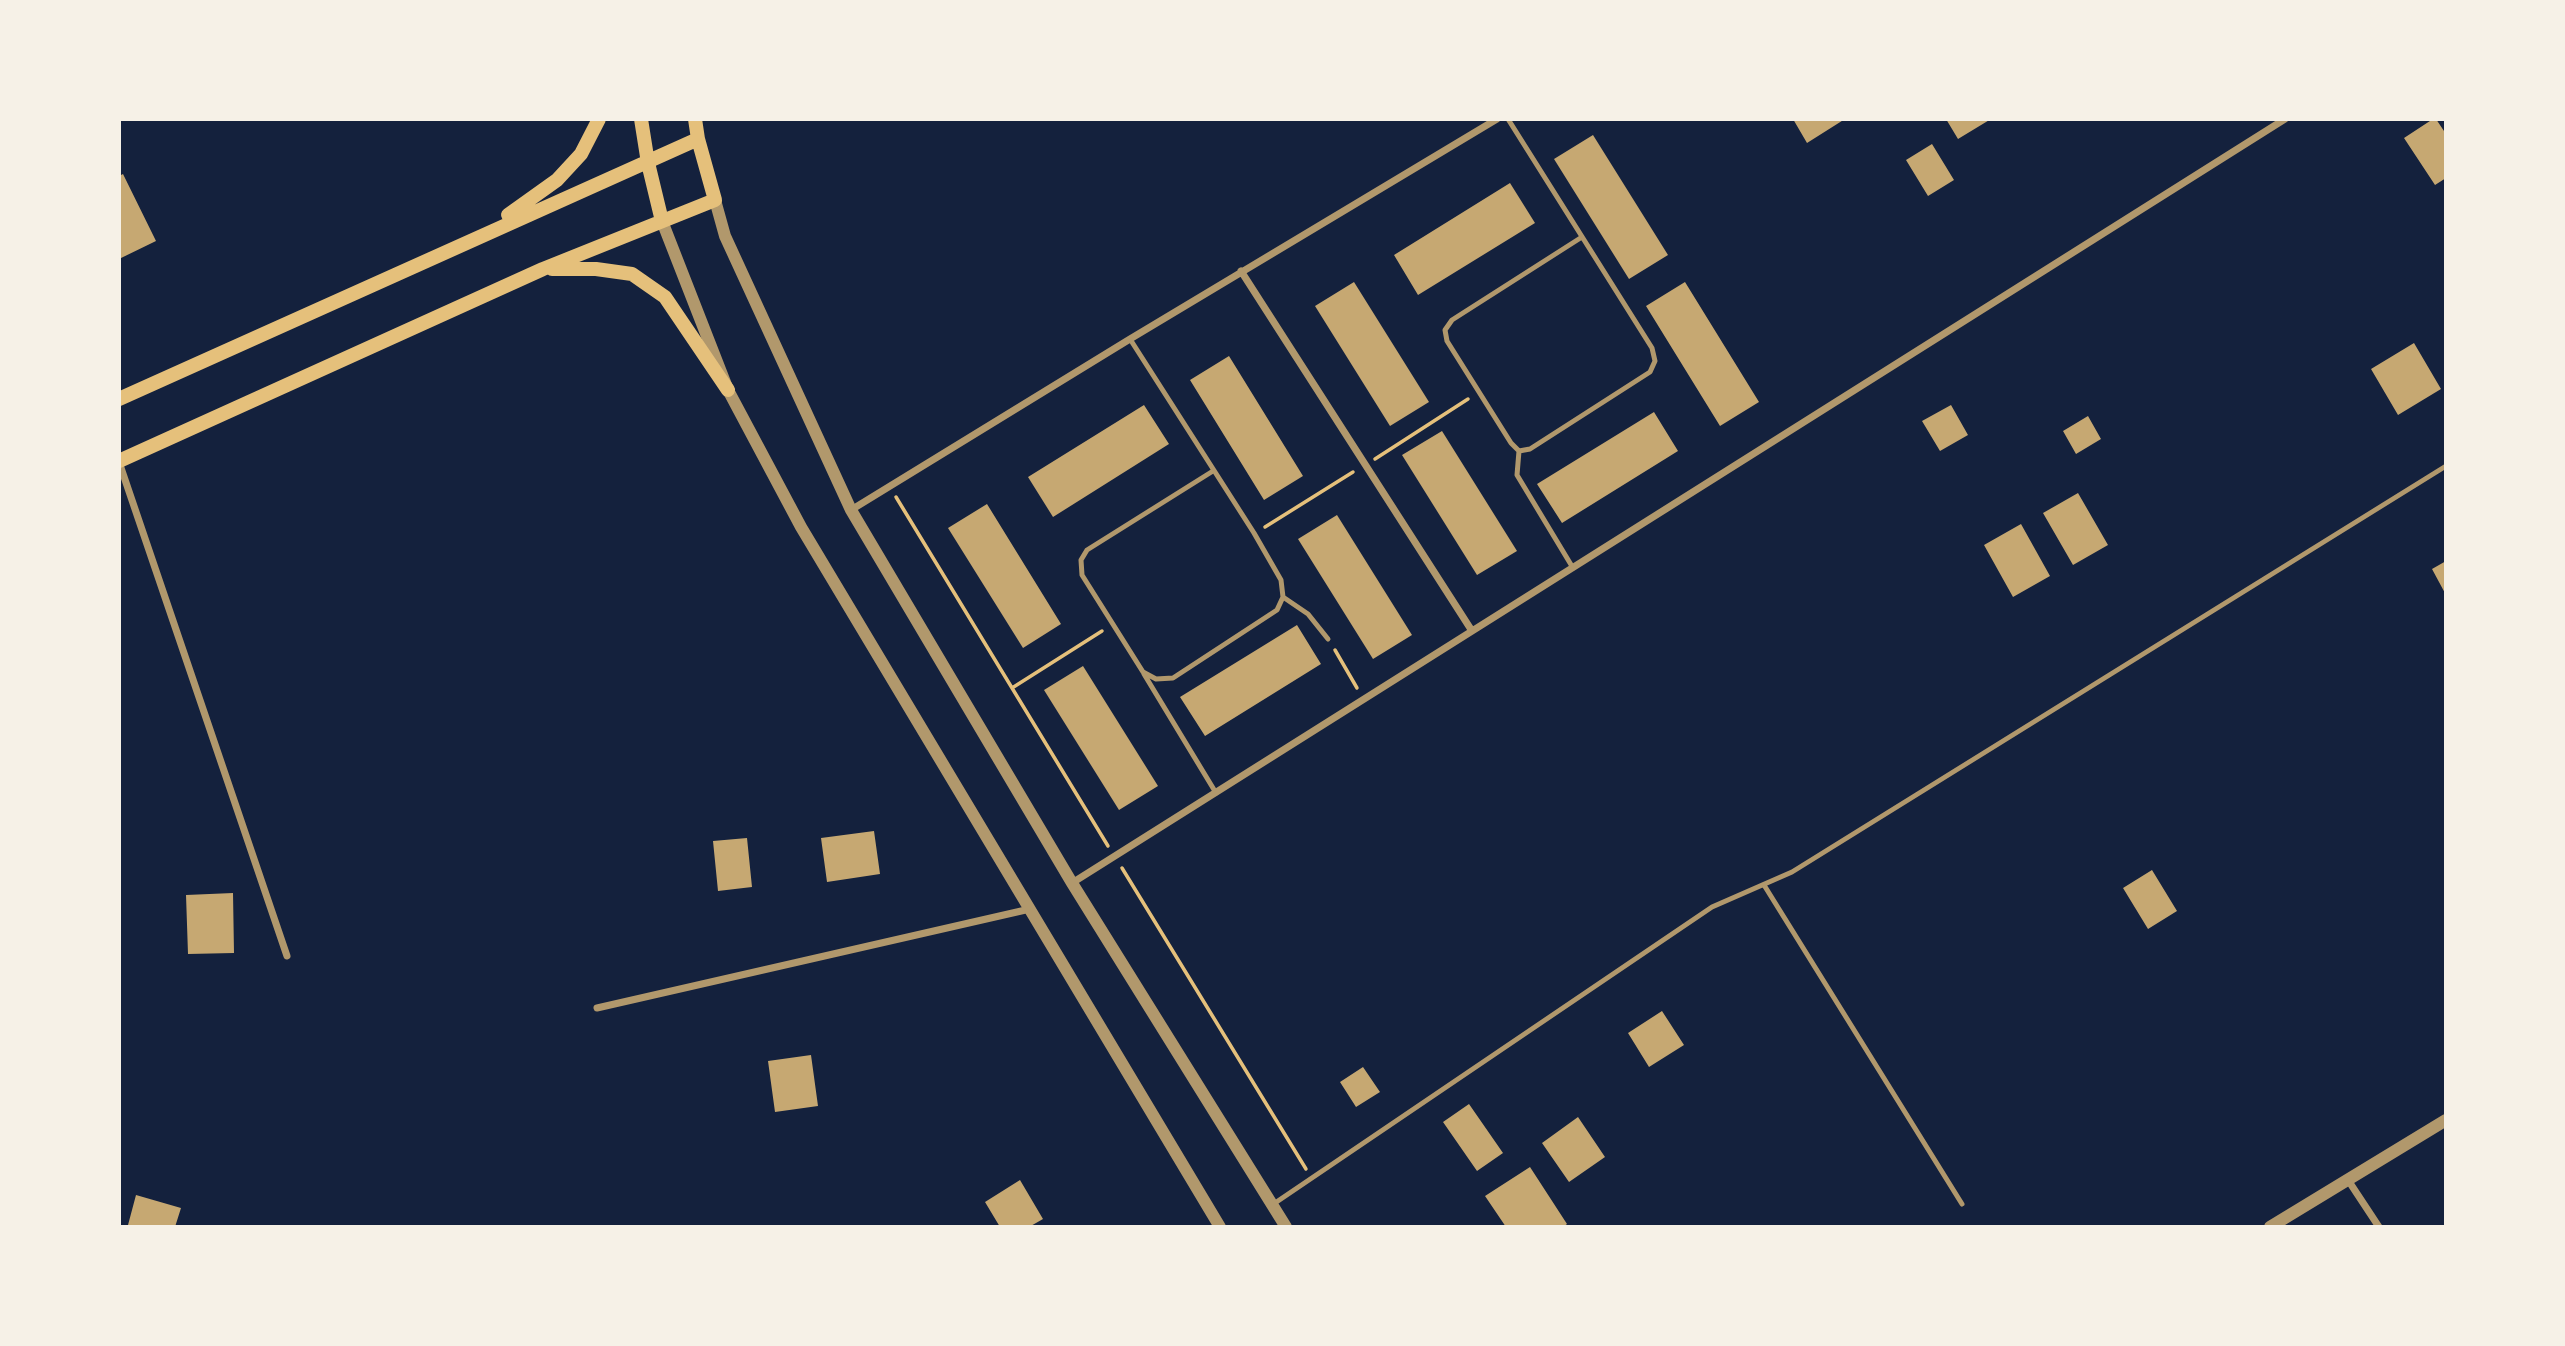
<!DOCTYPE html>
<html>
<head>
<meta charset="utf-8">
<style>
	body { margin:0 }
	#map { position:relative; width:2565px; height:1346px; overflow:hidden; background:#14213d; font-family:Lora,serif }
	canvas { display:block }
	.frame { position:absolute; inset:0; border:121px solid #f6f1e7; pointer-events:none }
</style>
</head>
<body>
<div id="map">
<canvas width="2565" height="1346"></canvas>
<div class="frame"></div>
</div>
<script>
const c = document.querySelector('canvas').getContext('2d');
c.lineJoin = 'round';
function paint(path, color) { c.fillStyle = color; c.fill(path, 'evenodd'); }
const poly = rows => new Path2D(rows.map(r => 'M' + r).join(''));
function stroke(path, color, width, dash) { c.strokeStyle = color; c.lineWidth = width; c.lineCap = dash ? 'butt' : 'round'; c.setLineDash(dash || []); c.stroke(path); }
paint(poly([
	[1793,119,1845,119,1807,143],
	[1946,119,1991,119,1958,139],
	[2433,119,2436,119,2446,134,2446,178,2435,185,2404,138],
	[1593,135,1668,255,1629,279,1554,159],
	[1932,144,1954,180,1928,196,1906,160],
	[123,174,156,241,119,259,119,176],
	[1510,183,1535,223,1418,295,1394,255],
	[1354,282,1429,402,1390,426,1315,306],
	[1685,282,1759,402,1720,426,1646,306],
	[2414,343,2441,389,2398,415,2371,369],
	[1229,356,1303,476,1264,500,1190,380],
	[1144,405,1169,444,1053,517,1028,477],
	[1951,405,1968,435,1940,451,1922,421],
	[1654,412,1678,451,1562,523,1537,484],
	[2088,416,2101,439,2076,454,2063,431],
	[1442,431,1517,551,1477,575,1402,455],
	[2078,493,2108,545,2073,565,2043,513],
	[987,504,1061,624,1023,648,948,528],
	[1337,515,1412,635,1373,659,1298,539],
	[2021,524,2050,576,2013,597,1984,545],
	[2446,561,2446,595,2432,569],
	[1297,625,1321,664,1205,736,1180,697],
	[1083,666,1158,786,1119,810,1044,690],
	[874,831,880,874,827,882,821,838],
	[747,838,752,887,718,891,713,841],
	[2152,870,2177,911,2148,929,2123,888],
	[233,893,234,953,188,954,186,895],
	[1662,1011,1684,1045,1649,1067,1628,1033],
	[811,1055,818,1106,775,1112,768,1061],
	[1363,1067,1380,1092,1356,1107,1340,1082],
	[1469,1104,1503,1153,1477,1171,1443,1122],
	[1578,1117,1605,1157,1569,1182,1542,1143],
	[1530,1167,1567,1224,1563,1227,1506,1227,1485,1196],
	[1020,1180,1043,1219,1029,1227,1000,1227,985,1202],
	[136,1195,181,1208,175,1227,128,1225]
]), '#c6a872');
stroke(poly([
	[1375,459,1468,399],
	[896,497,1108,846],
	[1265,527,1353,472],
	[1335,650,1357,688],
	[1012,688,1102,631],
	[1122,868,1306,1169]
]), '#e5c07b', 3.5);
stroke(poly([
	[1508,119,1652,348,1655,361,1650,372,1530,449,1519,451,1511,443,1447,341,1445,330,1452,320,1582,237],
	[1130,339,1254,533,1281,580,1283,597,1277,610,1173,678,1156,679,1143,672,1082,575,1081,560,1087,550,1213,471],
	[1519,451,1517,475,1573,568],
	[1283,597,1308,614,1328,639],
	[1144,674,1216,793],
	[1764,885,1962,1204],
	[1272,1205,1712,907,1792,872,2446,466]
]), '#b1986c', 5);
stroke(poly([
	[1241,271,1472,631],
	[119,462,287,956],
	[851,510,1130,339,1497,119],
	[1072,883,2285,119],
	[597,1008,1030,909],
	[2348,1180,2379,1227]
]), '#b1986c', 7);
stroke(poly([
	[715,200,725,236,851,510,1072,883,1286,1227],
	[662,221,728,390,801,527,1220,1227],
	[2270,1227,2446,1120]
]), '#b1986c', 12);
stroke(poly([
	[641,119,648,163,662,221],
	[508,215,557,180,581,154,599,119],
	[552,269,596,269,632,274,665,297,728,390],
	[119,399,698,139],
	[119,461,543,269,715,200,698,139,695,119]
]), '#e5c07b', 14);
</script>
</body>
</html>
